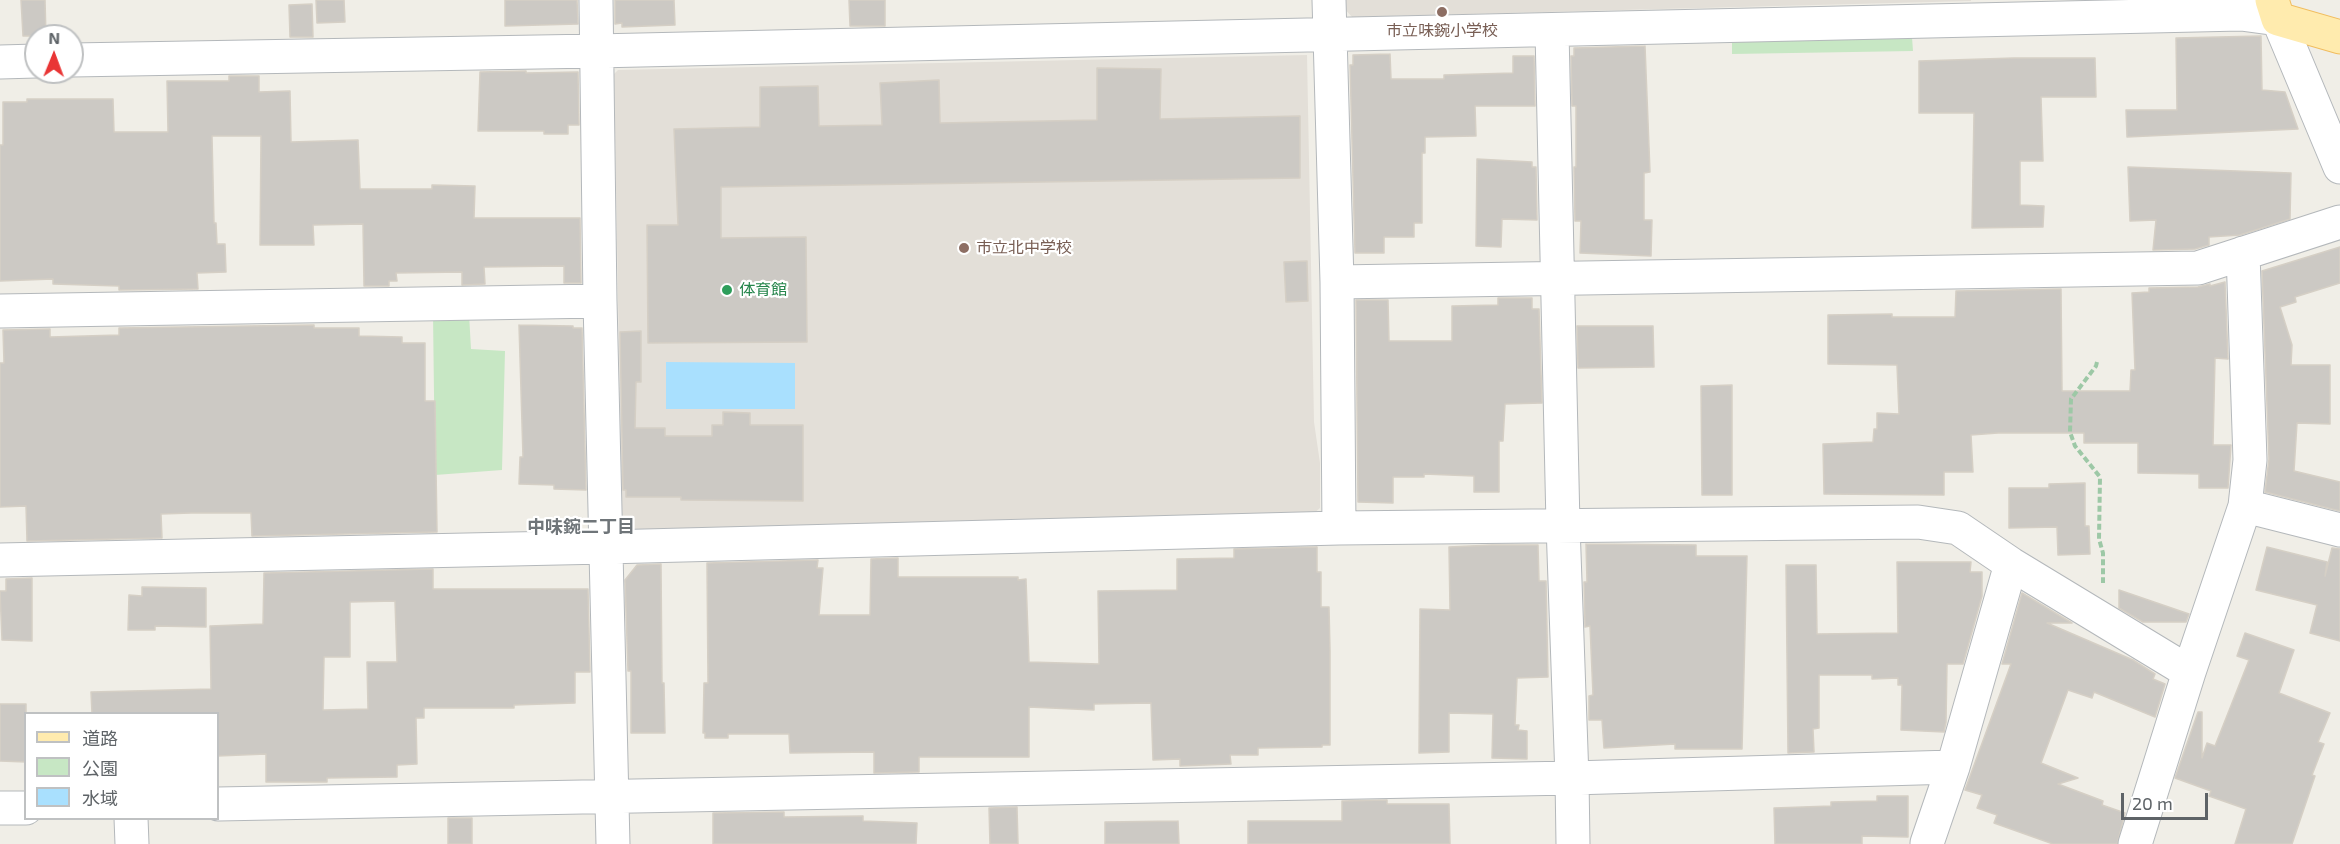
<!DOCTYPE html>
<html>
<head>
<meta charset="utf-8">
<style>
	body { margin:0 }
	#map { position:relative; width:2340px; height:844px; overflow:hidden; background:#f0eee7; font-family:"Exo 2","Noto Sans JP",sans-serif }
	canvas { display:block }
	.legend { position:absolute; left:24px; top:712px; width:195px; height:108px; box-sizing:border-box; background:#fff; border:2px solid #bfc1c2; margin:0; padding:8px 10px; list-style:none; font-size:18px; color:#5e6367 }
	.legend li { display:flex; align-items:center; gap:12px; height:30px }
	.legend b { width:30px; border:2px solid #bfc1c2 }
	.north { position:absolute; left:24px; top:24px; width:60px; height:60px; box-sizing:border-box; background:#fff; border:2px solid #bfc1c2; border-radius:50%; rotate:1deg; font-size:16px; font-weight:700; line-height:24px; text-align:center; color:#5e6367 }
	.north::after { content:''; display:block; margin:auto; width:21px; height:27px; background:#e93535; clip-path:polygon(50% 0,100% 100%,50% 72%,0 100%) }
	.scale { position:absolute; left:2121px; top:793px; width:87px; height:27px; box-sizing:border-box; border:3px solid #5e6367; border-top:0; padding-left:8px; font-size:18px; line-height:21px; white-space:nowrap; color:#5e6367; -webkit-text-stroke:4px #fff; paint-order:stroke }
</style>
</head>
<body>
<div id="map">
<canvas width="2340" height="844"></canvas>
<ul class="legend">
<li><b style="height:8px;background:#ffebae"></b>道路</li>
<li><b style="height:16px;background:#c7e7c4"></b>公園</li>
<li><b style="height:16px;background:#a9e0fe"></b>水域</li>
</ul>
<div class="north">N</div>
<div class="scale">20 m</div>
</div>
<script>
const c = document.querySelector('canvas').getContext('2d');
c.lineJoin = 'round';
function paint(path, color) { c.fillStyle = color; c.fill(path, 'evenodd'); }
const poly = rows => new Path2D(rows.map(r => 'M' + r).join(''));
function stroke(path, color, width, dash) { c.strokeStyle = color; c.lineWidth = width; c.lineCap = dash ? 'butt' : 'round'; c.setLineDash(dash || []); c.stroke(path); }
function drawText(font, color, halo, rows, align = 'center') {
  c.font = font + ' "Exo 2","Noto Sans JP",sans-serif'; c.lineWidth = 4.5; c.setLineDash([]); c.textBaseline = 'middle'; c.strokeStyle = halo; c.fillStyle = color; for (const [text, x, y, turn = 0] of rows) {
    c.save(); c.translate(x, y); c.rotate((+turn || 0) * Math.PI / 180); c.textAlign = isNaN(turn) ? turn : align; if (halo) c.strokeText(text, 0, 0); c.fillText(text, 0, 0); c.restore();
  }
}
paint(poly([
	[1343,0,1971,0,1971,1,1352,17,1343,7],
	[1307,55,1314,422,1320,463,1320,508,1313,514,632,530,622,521,614,74,618,70]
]), '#e3dfd8');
paint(poly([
	[1912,37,1913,51,1732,54,1732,41],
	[433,314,469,314,471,349,505,351,502,470,435,475]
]), '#c7e7c4');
paint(poly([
	[666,362,795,363,795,409,666,409]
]), '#a9e0fe');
const building = poly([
	[21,0,45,0,46,36,23,36,21,0],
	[316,0,344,0,345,22,317,23,316,0],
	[505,0,577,0,578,24,505,26,505,0],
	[615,0,674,0,675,25,622,27,622,23,615,24,615,0],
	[849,0,885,0,885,26,850,26,849,0],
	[312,4,313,37,290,37,289,5,312,4],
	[2261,36,2262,90,2285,92,2298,129,2127,137,2126,110,2177,110,2176,38,2261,36],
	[1645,46,1650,172,1644,173,1644,220,1652,220,1651,256,1580,253,1581,221,1575,221,1574,167,1576,167,1576,106,1572,106,1571,56,1574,56,1574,48,1645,46],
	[1390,54,1391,79,1444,79,1444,75,1513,73,1513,56,1534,56,1535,106,1475,106,1476,136,1425,137,1425,153,1422,153,1422,223,1414,223,1414,237,1384,237,1384,253,1355,253,1350,65,1353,65,1353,55,1390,54],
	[2014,58,2095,58,2096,97,2041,97,2043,161,2020,161,2020,205,2044,206,2043,227,1972,228,1974,113,1919,113,1919,61,2014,58],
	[1097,68,1161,69,1160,119,1300,116,1300,178,721,187,721,238,806,237,807,342,648,343,647,225,678,225,674,129,760,127,760,87,818,86,819,126,882,125,880,83,939,80,940,123,1097,120,1097,68],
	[526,71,526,73,578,72,579,125,568,125,568,134,544,134,544,131,478,131,480,72,526,71],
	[229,76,259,76,259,92,290,91,291,142,358,140,360,189,432,189,432,185,475,186,474,218,580,218,581,283,564,283,564,266,484,267,485,284,462,285,462,272,396,273,397,281,389,281,389,286,364,286,363,224,313,225,314,245,260,245,261,136,212,136,214,223,216,223,217,244,225,244,226,272,197,273,198,289,119,290,119,286,53,284,53,279,0,281,0,145,3,145,3,102,27,102,27,99,113,99,114,132,168,132,167,81,229,81,229,76],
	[1477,159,1532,162,1532,167,1536,167,1537,220,1502,219,1501,247,1476,246,1477,159],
	[2128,167,2291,173,2290,219,2240,235,2209,237,2209,245,2195,249,2153,250,2156,220,2130,221,2128,167],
	[2340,247,2340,283,2295,297,2296,302,2280,307,2292,345,2291,365,2330,365,2330,424,2297,423,2294,471,2340,482,2340,511,2265,492,2269,459,2262,271,2340,247],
	[1307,261,1308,301,1286,302,1284,262,1307,261],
	[2225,282,2228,359,2215,358,2213,445,2231,445,2228,488,2199,488,2199,474,2138,473,2138,443,2084,443,2084,433,1998,433,1971,435,1973,472,1944,472,1944,495,1824,494,1823,444,1873,442,1874,429,1877,429,1877,413,1899,414,1897,365,1828,364,1828,315,1892,314,1892,317,1955,317,1956,291,2061,289,2062,391,2130,391,2131,370,2135,370,2132,293,2149,292,2149,288,2198,287,2210,284,2210,286,2225,282],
	[1498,298,1532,298,1532,309,1539,309,1542,403,1505,404,1503,441,1499,441,1499,492,1474,492,1474,476,1424,474,1424,477,1393,477,1393,503,1358,502,1356,300,1388,300,1389,341,1452,341,1452,306,1498,305,1498,298],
	[314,325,314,328,359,328,359,336,402,337,402,343,425,343,425,401,435,401,437,532,252,536,251,513,191,513,161,514,162,538,27,541,26,506,0,507,0,363,4,363,3,330,50,329,50,337,119,335,119,328,314,325],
	[519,325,573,326,573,328,582,328,586,490,554,489,554,485,519,484,520,457,523,457,519,325],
	[1577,326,1653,326,1654,367,1578,368,1577,326],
	[641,331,641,382,636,382,635,428,665,428,665,436,712,436,712,425,723,425,723,412,750,413,750,425,803,425,803,501,681,500,681,497,626,497,626,490,623,490,620,332,641,331],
	[1732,385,1732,495,1702,495,1701,386,1732,385],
	[2085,483,2085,526,2089,526,2090,554,2058,555,2057,527,2009,528,2009,488,2049,488,2049,484,2085,483],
	[1586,544,1696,545,1696,556,1747,556,1742,749,1675,749,1675,744,1604,748,1602,720,1589,720,1589,696,1593,695,1590,626,1585,627,1584,582,1587,582,1586,544],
	[1492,545,1538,545,1539,581,1546,581,1548,677,1517,678,1515,725,1519,725,1518,730,1527,731,1527,759,1492,758,1493,714,1449,713,1449,752,1419,753,1420,609,1450,610,1449,547,1492,545],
	[1317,547,1317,572,1321,572,1321,607,1329,607,1330,651,1330,745,1322,745,1322,747,1258,748,1258,755,1230,755,1231,764,1180,766,1180,759,1153,760,1151,703,1094,704,1094,710,1029,707,1029,757,919,757,919,772,874,773,874,752,790,753,789,734,728,734,728,738,705,738,705,733,703,733,704,683,708,683,707,563,818,560,817,568,823,568,819,615,870,615,871,559,898,558,898,577,1018,577,1018,580,1026,579,1029,662,1099,664,1098,591,1177,590,1177,559,1234,558,1234,549,1317,547],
	[2267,547,2327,562,2325,576,2332,548,2340,549,2340,641,2310,633,2317,605,2256,590,2267,547],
	[1897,562,1971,562,1970,572,1982,572,1982,596,1963,664,1947,664,1946,722,1944,732,1901,730,1902,685,1898,685,1898,678,1872,679,1872,675,1819,675,1819,728,1813,729,1814,752,1788,753,1786,565,1816,565,1817,634,1898,633,1897,562],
	[661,564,662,683,664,683,665,733,631,733,631,671,628,671,625,580,637,565,661,564],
	[433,569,433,589,588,589,590,672,575,672,575,703,514,705,514,708,424,708,424,718,416,718,417,764,397,765,397,777,327,778,327,782,266,782,266,754,218,756,218,714,92,714,91,692,211,689,210,626,263,624,264,573,433,569],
	[395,601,397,662,367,662,368,709,323,710,324,657,350,657,350,602,395,601],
	[32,578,32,641,2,640,0,591,6,591,6,579,32,578],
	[142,587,206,588,206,627,155,626,155,630,128,630,129,595,142,596,142,587],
	[2119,590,2189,614,2186,622,2143,622,2119,608,2119,590],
	[2022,593,2072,623,2047,623,2133,660,2155,674,2153,679,2165,684,2155,717,2094,692,2092,698,2068,690,2041,763,2078,778,2058,784,2103,801,2102,805,2125,813,2117,844,2053,844,1994,823,1997,815,1977,808,1982,795,1965,790,2011,664,2002,664,2022,593],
	[2245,633,2294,650,2279,693,2330,713,2318,742,2324,744,2312,775,2315,776,2292,844,2235,844,2246,809,2209,796,2211,791,2175,778,2198,712,2202,712,2202,758,2207,743,2215,746,2249,660,2237,656,2245,633],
	[0,704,26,704,26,762,0,761,0,704],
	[1877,796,1908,796,1908,837,1862,836,1862,844,1775,844,1774,808,1831,806,1831,802,1877,801,1877,796],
	[1387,800,1387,804,1449,804,1450,844,1248,844,1248,821,1342,821,1342,801,1387,800],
	[1017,807,1018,844,990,844,989,808,1017,807],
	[784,812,784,817,863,816,863,821,917,823,916,844,713,844,713,813,784,812],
	[448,818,472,818,472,844,448,844,448,818],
	[1178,821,1179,844,1105,844,1105,822,1178,821]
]);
paint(building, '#ccc9c4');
stroke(building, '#d5cfc5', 1.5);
const minor = poly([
	[596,0,600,301,613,844],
	[1329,0,1337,282,1339,528],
	[1552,31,1563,525,1572,778,1573,844],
	[72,60,596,51,2241,14,2278,19,2340,167],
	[0,62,36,61],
	[1337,282,2198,268,2340,222],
	[0,311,600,301],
	[2245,506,2340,530],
	[0,560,606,547,1339,528,1918,522,1958,528,2011,564,2189,672],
	[218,804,1572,778,1953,767],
	[0,808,26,808],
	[131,818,132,844],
	[1927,843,1953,767,2011,564],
	[2135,844,2189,672,2245,506,2250,460,2243,253]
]);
const major = poly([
	[2272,0,2278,19,2340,37]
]);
stroke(minor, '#b4b8bb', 35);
stroke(major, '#f1bd5f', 35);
stroke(poly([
	[2097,362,2096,366,2071,399,2070,432,2075,446,2100,477,2099,539,2103,553,2103,583]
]), '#9dc8a6', 4, [6, 3]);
stroke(minor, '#fff', 33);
stroke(major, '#ffebae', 33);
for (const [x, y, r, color] of [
	[1442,12,6,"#8d6e63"],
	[964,248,6,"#8d6e63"],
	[727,290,6,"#2e9e5b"]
]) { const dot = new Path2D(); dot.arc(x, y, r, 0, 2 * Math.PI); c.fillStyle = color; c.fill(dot); stroke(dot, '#fff', 2); }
drawText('16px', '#785e54', '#fff', [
	["市立味鋺小学校",1442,31],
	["市立北中学校",976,248,"left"]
]);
drawText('16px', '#27864d', '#fff', [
	["体育館",739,290]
], 'left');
drawText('bold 18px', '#6f7579', '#fff', [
	["中味鋺二丁目",581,527]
]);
</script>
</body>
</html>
